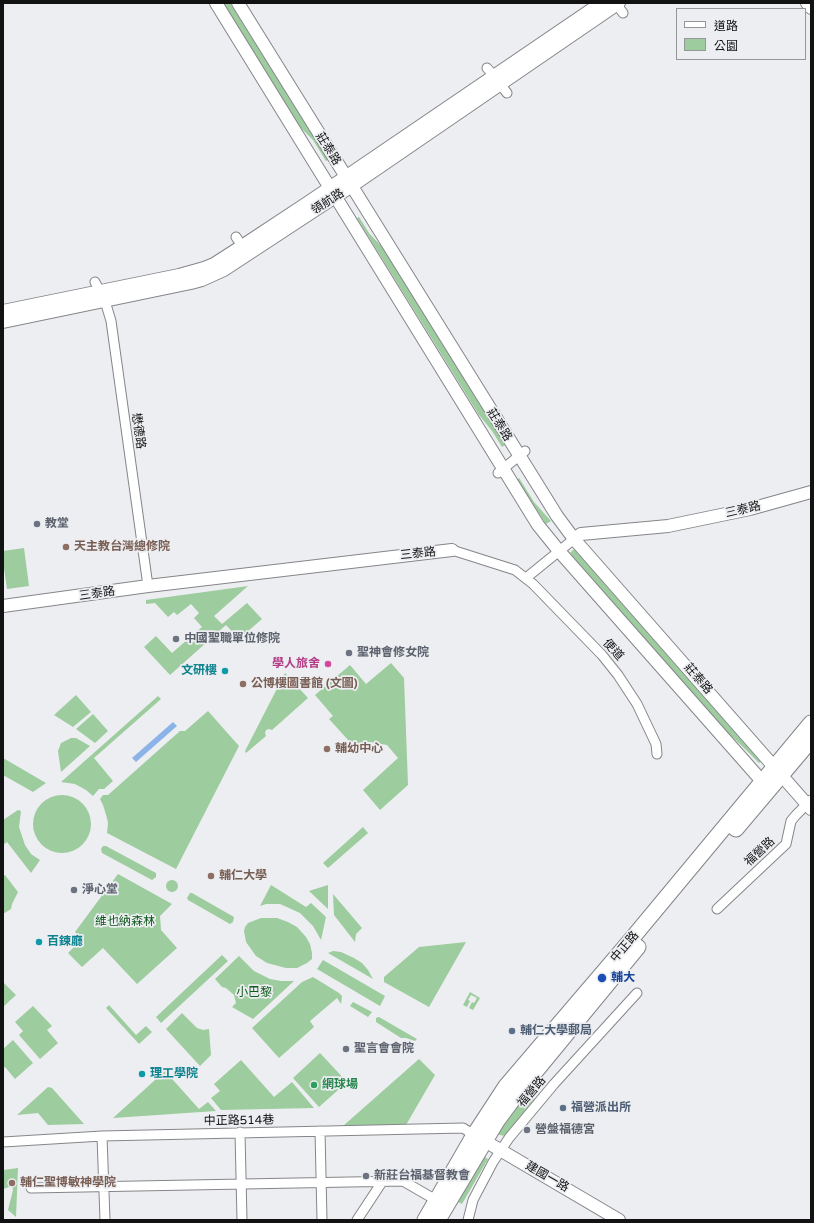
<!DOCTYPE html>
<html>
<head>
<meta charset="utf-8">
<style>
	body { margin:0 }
	#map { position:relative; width:814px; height:1223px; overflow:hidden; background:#edeef1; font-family:"Varela Round","Noto Sans TC",sans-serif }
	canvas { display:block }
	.frame { position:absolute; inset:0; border:4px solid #121213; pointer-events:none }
	.legend { position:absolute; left:676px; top:8px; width:130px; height:52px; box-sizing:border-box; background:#edeef1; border:1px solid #959698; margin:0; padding:5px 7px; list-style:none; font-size:12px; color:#121213 }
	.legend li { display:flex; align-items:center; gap:8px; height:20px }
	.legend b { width:20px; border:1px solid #959698 }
</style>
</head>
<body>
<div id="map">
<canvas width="814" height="1223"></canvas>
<div class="frame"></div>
<ul class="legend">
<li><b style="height:5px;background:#fff"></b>道路</li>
<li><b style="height:11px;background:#9dcc9e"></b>公園</li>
</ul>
</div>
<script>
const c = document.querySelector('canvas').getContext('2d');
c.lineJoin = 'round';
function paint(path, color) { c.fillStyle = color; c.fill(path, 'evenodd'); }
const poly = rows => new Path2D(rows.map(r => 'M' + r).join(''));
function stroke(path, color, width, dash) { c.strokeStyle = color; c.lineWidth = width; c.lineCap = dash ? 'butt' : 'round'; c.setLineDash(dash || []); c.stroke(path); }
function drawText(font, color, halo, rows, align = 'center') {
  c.font = font + ' "Varela Round","Noto Sans TC",sans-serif'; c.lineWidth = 3.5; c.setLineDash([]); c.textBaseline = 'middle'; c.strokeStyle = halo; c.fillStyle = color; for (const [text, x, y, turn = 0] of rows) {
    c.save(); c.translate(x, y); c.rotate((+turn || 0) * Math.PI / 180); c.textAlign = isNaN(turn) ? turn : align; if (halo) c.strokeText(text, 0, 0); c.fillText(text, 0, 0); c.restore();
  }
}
paint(poly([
	[223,3,230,3,328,160,326,161,313,140,300,127],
	[359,217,369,233,383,248,505,445,502,447,492,431,479,415,357,218],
	[519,478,534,502,551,521,546,524,517,480],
	[24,548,29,586,7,589,3,561,3,551],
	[574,549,761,762,759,763,742,746,725,730,570,553],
	[248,586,214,616,222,624,247,603,262,619,239,639,226,625,170,675,144,647,156,636,172,653,202,627,194,618,199,613,191,604,177,615,174,612,168,617,155,603,146,604,146,600],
	[391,663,404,678,408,785,380,810,363,790,398,758,387,745,369,742,359,752,329,719,333,716,315,695,350,665,366,684],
	[285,673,308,698,272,730,269,729,266,730,265,733,266,736,246,753,245,751],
	[76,695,91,712,73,727,54,715],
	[158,696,161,699,94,758,113,781,104,789,99,789,93,796,86,790,75,784,61,782],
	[208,711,239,746,176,869,107,833,108,823,107,818,103,805,100,799,103,795,108,795,180,731,185,731],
	[93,714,108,731,95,743,76,729],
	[71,738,76,738,90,746,61,772,58,751,61,743],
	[3,758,46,783,33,792,3,775],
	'33 824a29 29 0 1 1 58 0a29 29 0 1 1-58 0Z',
	[18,810,21,811,19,827,25,845,31,854,40,860,31,873,7,842,3,845,3,820],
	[363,827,368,833,328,868,323,863],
	[103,846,106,846,156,873,156,877,152,880,102,853,101,849],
	[118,874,172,904,160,916,161,930,177,948,137,984,103,948,82,967,68,953,82,939,75,932],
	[5,875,18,892,12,904,11,909,3,914,3,876],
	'166 886a6 6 0 1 1 12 0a6 6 0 1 1-12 0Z',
	[271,885,306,907,311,903,326,917,321,940,313,926,300,913,280,904,266,904,260,906],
	[328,885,328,909,309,891],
	[190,893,192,893,234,917,233,922,230,924,188,900,187,898],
	[333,894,362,928,356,934,355,942,334,915],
	[261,918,277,918,288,922,297,927,306,937,310,944,312,953,312,959,307,963,297,968,286,968,267,963,256,956,246,942,244,931,245,927,248,923],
	[466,942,429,1007,384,982,384,977,419,947],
	[333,951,341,952,354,958,362,963,368,970,373,979,328,953],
	[222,955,228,961,161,1023,156,1017],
	[239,956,254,971,270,979,281,981,294,981,253,1019,232,1007,236,1003,234,995,226,988,222,987,215,979],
	[323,960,385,996,380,1006,317,969],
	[313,977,339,993,342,996,341,1004,337,998,310,1021,314,1027,279,1058,252,1028,302,982],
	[3,982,16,995,3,1007],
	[470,992,480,998,473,1010,469,1008,472,1002,474,1003,477,998,471,995,468,1000,470,1001,467,1007,463,1005],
	[353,1002,372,1012,368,1017,350,1006],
	[109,1005,136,1035,146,1026,152,1032,139,1044,106,1008],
	[33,1006,52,1026,47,1030,58,1043,40,1059,19,1035,23,1031,15,1022],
	[182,1013,197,1028,203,1030,209,1029,211,1055,200,1066,166,1029],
	[379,1017,417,1039,415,1041,406,1038,401,1038,376,1022,376,1018],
	[13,1040,33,1063,15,1079,5,1067,3,1068,3,1049],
	[320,1053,347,1082,319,1107,293,1078],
	[419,1059,435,1075,406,1125,343,1126],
	[241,1060,274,1097,292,1082,314,1108,221,1110,211,1098,220,1091,214,1084],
	[165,1071,199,1109,208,1102,216,1111,113,1118],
	[48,1087,52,1088,84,1124,48,1125,38,1113,17,1115],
	[526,1093,537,1100,505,1136,495,1134],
	[482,1155,488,1159,462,1204,456,1201],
	[18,1168,16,1217,8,1210,13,1190,12,1186,3,1189,3,1170]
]), '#9dcc9e');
paint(poly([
	[173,722,177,726,136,762,132,758]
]), '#8bb3e8');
const minor = poly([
	[617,5,623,13],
	[487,68,494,76],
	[500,84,507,93],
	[236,237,242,246],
	[95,282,105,301,111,321,148,586],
	[498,473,525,451],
	[452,550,515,570,533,584,602,655,618,675,637,704,656,744,657,754],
	[526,578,574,539],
	[717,909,786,844,791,821,796,815,811,800],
	[320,1131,322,1220],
	[240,1132,242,1220],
	[102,1136,105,1220],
	[3,1142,102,1136,463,1128,474,1135],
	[31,1188,403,1181,436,1200],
	[357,1220,382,1182],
	[468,1220,473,1200,493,1162,509,1138,554,1084,637,993]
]);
const tertiary = poly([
	[216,3,538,525,559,551,768,788],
	[238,3,557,516,574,539,811,809],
	[807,3,811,8],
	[3,311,179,275,204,268,214,264,242,246,310,201,601,3],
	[3,322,191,283,202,280,224,270,352,186,619,3],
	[574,539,581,534,668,526,750,509,811,492],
	[3,606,148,586,452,550],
	[478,1137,619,1220]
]);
const primary = poly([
	[736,829,811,740],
	[425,1220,474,1135,506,1086,629,942,811,723],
	[438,1220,497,1121,517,1094,638,947]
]);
stroke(minor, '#858689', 11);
stroke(tertiary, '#858689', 14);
stroke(primary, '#858689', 17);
stroke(minor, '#fff', 9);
stroke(tertiary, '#fff', 12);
stroke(primary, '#fff', 15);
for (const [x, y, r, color] of [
	[37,524,4,"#6b7280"],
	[66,547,4,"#8d6e63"],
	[176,639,4,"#6b7280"],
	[349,653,4,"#6b7280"],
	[328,664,4,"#d1479c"],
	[225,671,4,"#0f9aa8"],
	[243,684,4,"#8d6e63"],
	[327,749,4,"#8d6e63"],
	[211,876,4,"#8d6e63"],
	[74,890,4,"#6b7280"],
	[39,942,4,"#0f9aa8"],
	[602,978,5,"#1a4fb4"],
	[512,1031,4,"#5c6f8a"],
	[346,1049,4,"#6b7280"],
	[142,1074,4,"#0f9aa8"],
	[314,1085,4,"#2e9e5b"],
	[563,1108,4,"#5c6f8a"],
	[527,1130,4,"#6b7280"],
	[366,1176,4,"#6b7280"],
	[12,1183,4,"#8d6e63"]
]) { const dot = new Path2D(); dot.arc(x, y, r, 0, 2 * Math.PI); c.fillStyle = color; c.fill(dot); stroke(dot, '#edeef1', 1.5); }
drawText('12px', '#121213', '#edeef1', [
	["莊泰路",328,149,58],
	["領航路",328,202,-33],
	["莊泰路",499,425,58],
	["懋德路",138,431,82],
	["三泰路",743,510,-13],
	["三泰路",418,554,-6],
	["三泰路",97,594,-8],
	["便道",613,650,48],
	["莊泰路",698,679,49],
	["福營路",760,852,-43],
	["中正路",625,947,-50],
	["福營路",532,1092,-50],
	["中正路514巷",239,1121,-1],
	["建國一路",547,1177,30]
]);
drawText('bold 12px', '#5b616d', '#edeef1', [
	["教堂",45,524],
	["中國聖職單位修院",184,639],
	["聖神會修女院",357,653],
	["淨心堂",82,890],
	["聖言會會院",354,1049],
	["營盤福德宮",535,1130],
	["新莊台福基督教會",374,1176]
], 'left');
drawText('bold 12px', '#785e54', '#edeef1', [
	["天主教台灣總修院",74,547],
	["公博樓圖書館 (文圖)",251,684],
	["輔幼中心",335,749],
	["輔仁大學",219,876],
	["輔仁聖博敏神學院",20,1183]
], 'left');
drawText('bold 12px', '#b23c85', '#edeef1', [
	["學人旅舍",320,664]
], 'right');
drawText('bold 12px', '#0d838f', '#edeef1', [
	["文研樓",217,671,"right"],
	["百鍊廳",47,942],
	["理工學院",150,1074]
], 'left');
drawText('12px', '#0d591b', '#edeef1', [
	["維也納森林",125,922],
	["小巴黎",254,993]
]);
drawText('bold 12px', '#164399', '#edeef1', [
	["輔大",611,978]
], 'left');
drawText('bold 12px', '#4e5e75', '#edeef1', [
	["輔仁大學郵局",520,1031],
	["福營派出所",571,1108]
], 'left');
drawText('bold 12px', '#27864d', '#edeef1', [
	["網球場",322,1085]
], 'left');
</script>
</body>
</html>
